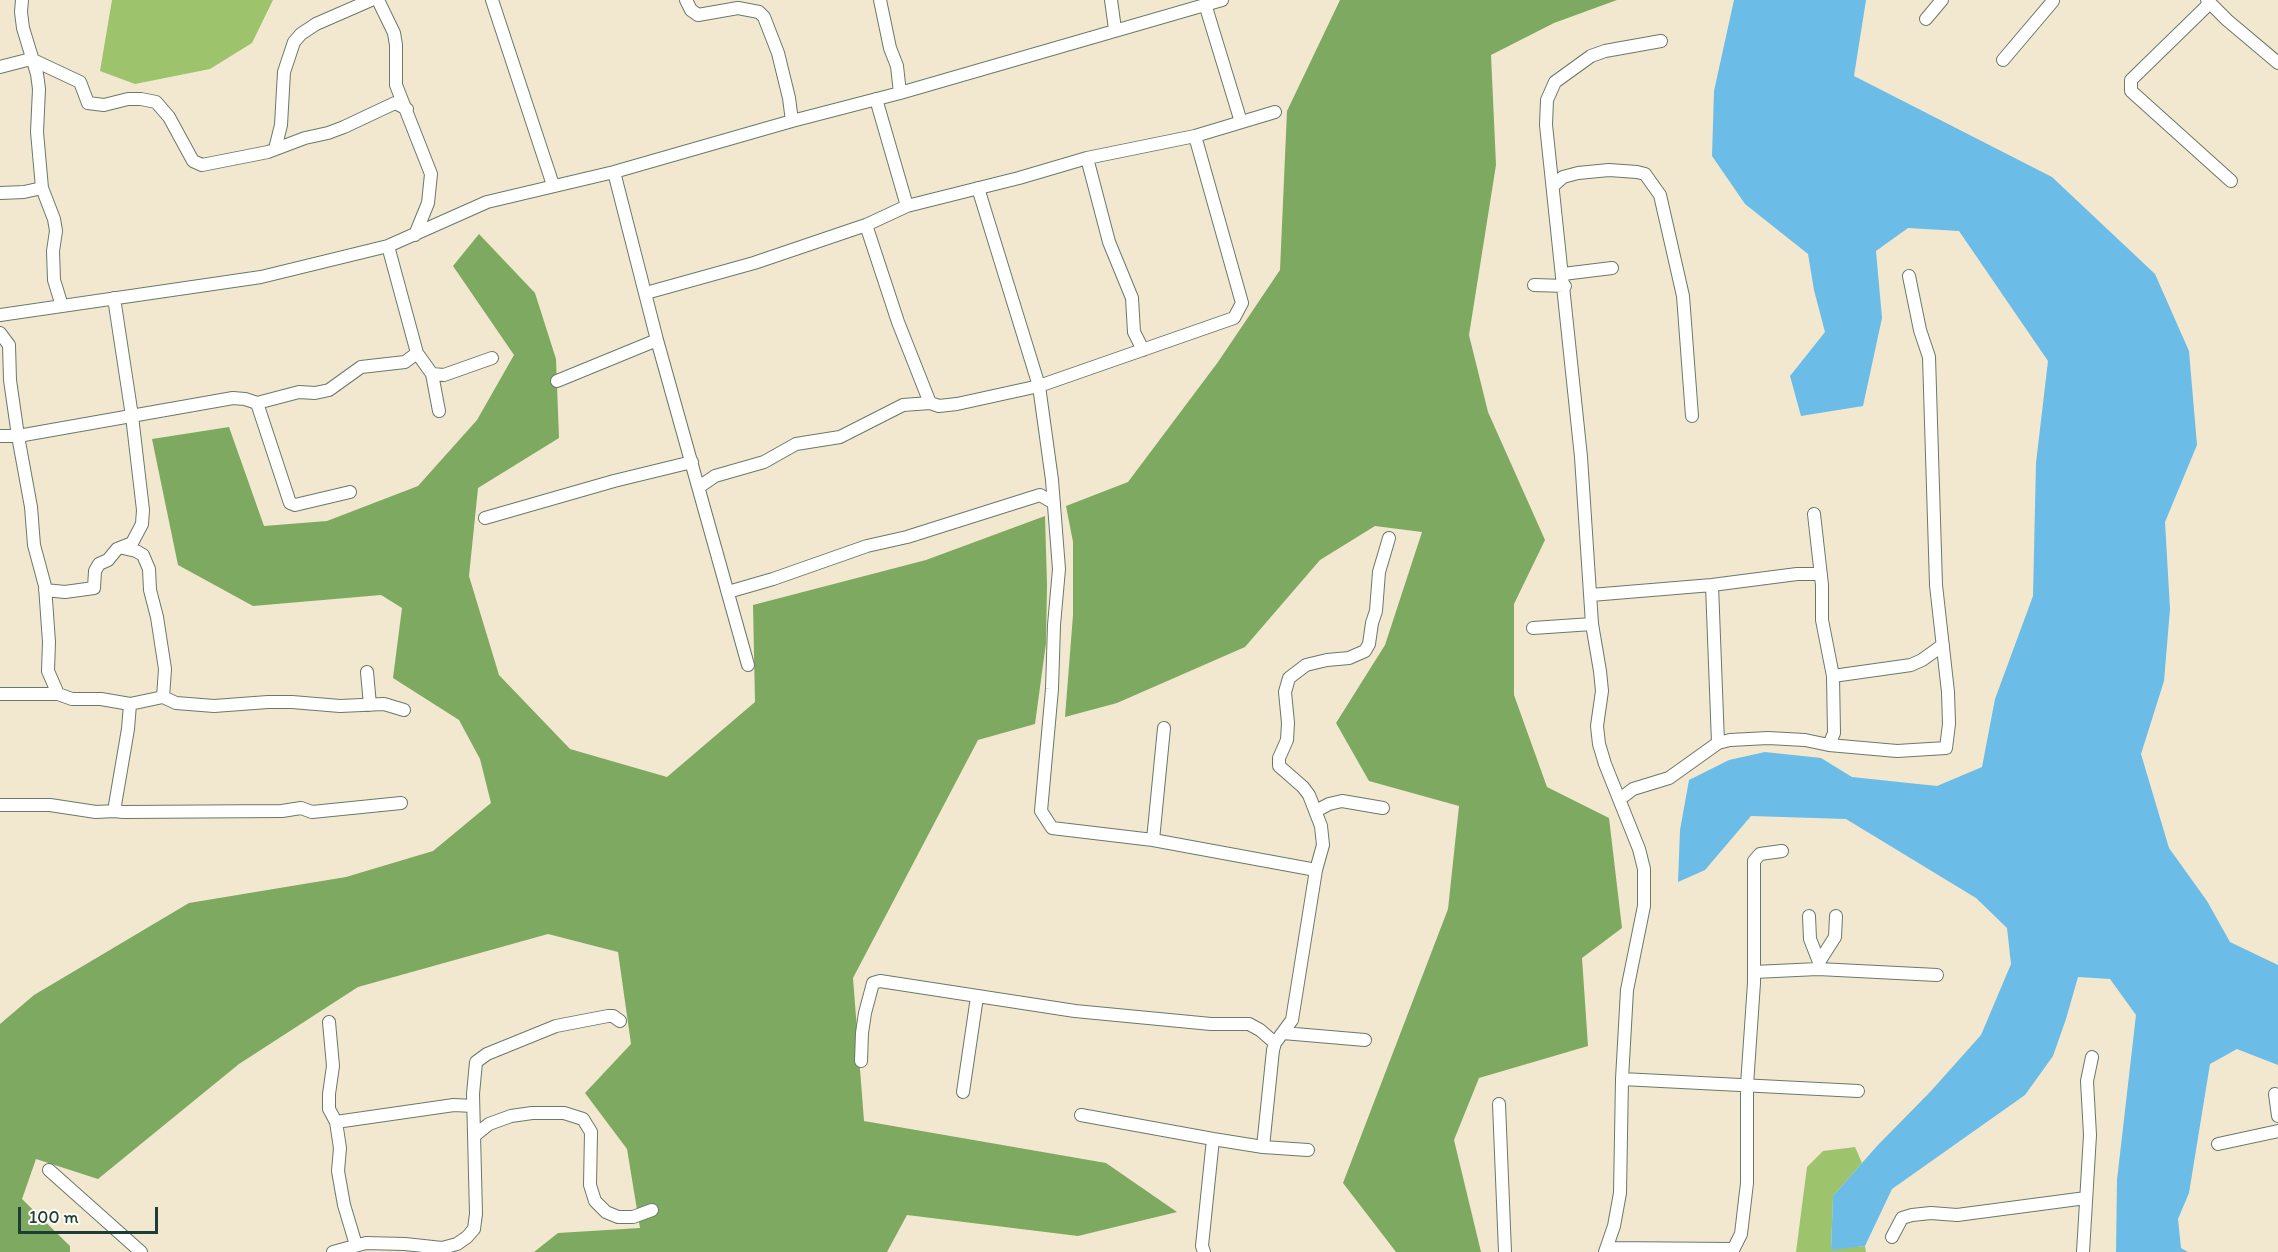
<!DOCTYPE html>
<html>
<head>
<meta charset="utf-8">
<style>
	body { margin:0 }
	#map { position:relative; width:2278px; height:1252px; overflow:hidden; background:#f2e8d0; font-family:Itim,sans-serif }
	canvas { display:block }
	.scale { position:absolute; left:18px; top:1207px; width:140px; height:27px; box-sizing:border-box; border:3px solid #1f3d34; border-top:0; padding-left:8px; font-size:18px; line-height:21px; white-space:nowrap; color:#1f3d34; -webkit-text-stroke:4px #fdfcf7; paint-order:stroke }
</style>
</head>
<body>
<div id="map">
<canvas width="2278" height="1252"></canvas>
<div class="scale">100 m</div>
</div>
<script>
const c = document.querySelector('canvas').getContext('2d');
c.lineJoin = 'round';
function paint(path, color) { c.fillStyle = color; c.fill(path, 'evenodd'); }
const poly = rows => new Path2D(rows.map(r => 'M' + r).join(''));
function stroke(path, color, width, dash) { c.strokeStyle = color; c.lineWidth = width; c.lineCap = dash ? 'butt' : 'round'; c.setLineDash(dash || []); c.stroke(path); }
paint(poly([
	[112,0,273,0,252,43,210,69,135,84,100,71],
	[1855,1147,1862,1163,1833,1196,1831,1249,1865,1246,1866,1252,1796,1252,1807,1167,1823,1151]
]), '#9ec36d');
paint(poly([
	[1340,0,1617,0,1554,23,1491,55,1496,165,1469,335,1488,412,1545,540,1514,604,1514,695,1547,787,1609,818,1622,928,1582,958,1588,1046,1479,1078,1454,1140,1481,1252,1396,1252,1343,1183,1448,909,1459,806,1369,781,1336,723,1385,645,1422,532,1375,526,1320,560,1245,647,1117,703,1065,717,1073,615,1073,542,1066,506,1128,482,1218,362,1280,270,1287,111],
	[479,234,535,293,556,359,559,438,478,488,469,576,499,675,570,749,667,777,755,702,753,605,926,560,1045,516,1047,585,1046,643,1035,724,978,740,853,978,864,1121,1106,1163,1177,1212,1078,1236,907,1215,887,1252,534,1252,558,1233,640,1228,627,1149,585,1093,631,1044,618,952,548,934,358,987,239,1064,98,1179,36,1159,22,1199,70,1246,70,1252,0,1252,0,1024,34,995,189,903,346,877,433,851,491,803,480,759,459,720,393,678,402,608,381,595,253,606,178,565,152,439,229,427,264,526,327,521,418,486,477,420,514,355,453,266]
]), '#7ea960');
paint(poly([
	[1734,0,1866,0,1854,76,2052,177,2155,274,2189,351,2197,445,2165,522,2170,609,2164,681,2141,754,2169,848,2207,901,2230,942,2278,965,2278,1065,2237,1049,2210,1064,2189,1193,2178,1219,2181,1248,2188,1252,2116,1252,2117,1180,2136,1015,2110,979,2078,977,2066,1019,2053,1056,2025,1095,1892,1189,1865,1246,1831,1250,1833,1196,1877,1146,1931,1091,1981,1035,2011,964,2007,928,1976,898,1846,819,1751,816,1705,870,1678,882,1680,830,1689,780,1729,760,1765,752,1821,758,1852,777,1937,786,1982,767,1995,699,2033,596,2036,463,2048,361,1959,231,1908,228,1876,251,1882,318,1863,406,1801,416,1790,376,1825,332,1814,290,1808,254,1745,204,1712,156,1714,91]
]), '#6bbce6');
const minor = poly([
	[22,0,21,12,23,28,37,74,39,89,37,132,42,188,54,219,56,231,53,251,54,280,62,306],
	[378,0,394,33,396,45,396,85,431,174,428,203,415,235],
	[492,0,553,185],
	[686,0,691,10,698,15,738,8,759,12,764,17,778,53,789,98,792,121],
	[880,0,890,48,897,66,900,93],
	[1111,0,1115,29],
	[2207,0,2227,20,2278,63],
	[2210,3,2131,80,2131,91,2231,181],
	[1205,4,1241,122],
	[1926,19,1942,0],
	[2003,60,2053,1],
	[0,67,31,59,80,82,88,103,104,105,128,99,141,99,156,102,169,117,193,161,202,165,268,152,305,138,328,133,344,127,395,103,407,109],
	[876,99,907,206],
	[275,149,281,125,284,72,294,42,301,34,316,24,371,0],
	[1087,158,1109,242,1132,298,1134,332,1143,350],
	[614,172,657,340,748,665],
	[1553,186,1563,177,1578,173,1609,170,1637,172,1645,174,1660,195,1683,296,1692,416],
	[978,188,1039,386,1052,480,1059,569,1054,625,1052,689,1041,811,1052,828,1153,840,1316,870],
	[0,193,24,192,42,188],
	[866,225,898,322,930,403,939,406,957,404,1039,386,1234,318,1242,303,1195,136],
	[388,246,417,353,432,374,439,411],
	[1563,274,1612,268],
	[1534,285,1565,286],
	[646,293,754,263,866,225,907,206,1019,178,1087,158,1195,136,1275,112],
	[0,315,261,277,388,246,487,202,614,172,792,121,900,93,1222,0],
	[0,333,9,345,10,380,18,436,31,507,34,545,45,586,49,642,48,671,58,694,72,699,101,699,130,704,163,697,176,703,214,706,268,702,292,702,340,706,384,704,404,710],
	[432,374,444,375,492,358],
	[557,381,657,340],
	[257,403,290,503,295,505,350,492],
	[0,436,18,436,233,398,245,399,257,403,299,392,315,393,329,390,361,367,405,362,417,353],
	[699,487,715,476,764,462,796,444,840,437,903,405,930,403],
	[1814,514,1822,585,1822,620,1833,676,1834,733,1829,745],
	[485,518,614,481,692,462],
	[123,548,136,551,143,555,149,569,150,590,157,617,165,669,163,697],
	[1712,585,1718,743],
	[45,590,65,592,94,588,95,571,99,564,108,560,117,549,132,543,142,524,143,510,132,416,114,298],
	[728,592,773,579,867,546,907,537,1040,495,1054,503],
	[1591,595,1712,585,1797,574,1821,574],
	[1533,628,1592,624],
	[367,672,370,705],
	[1833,676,1911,665,1922,660,1943,645],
	[0,694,58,694],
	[1620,799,1633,789,1669,778,1718,743,1730,740,1768,738,1805,740,1829,745,1897,751,1946,748,1949,724,1948,692,1936,585,1929,357,1920,330,1909,276],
	[0,805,50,805,96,812,114,811,128,729,130,704],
	[114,811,123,812,282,811,301,808,312,812,401,803],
	[1316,811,1329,804,1342,801,1383,808],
	[1153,840,1164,728],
	[1809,916,1810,939,1819,962,1818,969],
	[1819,962,1835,937,1836,916],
	[1754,972,1818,969,1937,975],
	[329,1022,333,1066,329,1094,329,1109,336,1122,340,1148,338,1171,344,1205,356,1245],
	[1283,1033,1365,1040],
	[861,1061,862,1033,865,1013,873,983,880,981,1075,1011,1211,1024,1249,1024,1260,1030,1275,1043],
	[1622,1079,1858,1091],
	[963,1092,977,997],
	[2275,1094,2278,1116],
	[1499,1104,1505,1252],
	[1081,1115,1213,1139],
	[336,1122,454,1105,473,1106],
	[474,1136,489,1124,511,1116,532,1113,564,1113,583,1119,591,1132,590,1185,595,1201,606,1212,618,1217,633,1217,652,1210],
	[2218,1144,2278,1131],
	[1263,1147,1273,1050,1275,1043,1292,1020,1316,870,1323,845,1321,826,1309,795,1303,787,1279,766,1279,758,1287,740,1288,723,1285,692,1289,678,1306,665,1327,660,1349,658,1365,651,1369,644,1372,623,1376,611,1379,572,1389,538],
	[49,1170,141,1252],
	[1892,1237,1902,1218,1912,1215,1931,1213,1957,1215,2086,1198],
	[1607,1248,1733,1249],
	[333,1252,366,1243,405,1244,442,1248,457,1244,467,1237,474,1229,476,1214,473,1094,476,1062,487,1054,556,1026,608,1016,613,1016,620,1021],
	[1204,1252,1202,1246,1213,1139,1263,1147,1308,1150],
	[1605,1252,1614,1226,1620,1193,1622,1079,1627,990,1644,906,1644,869,1639,849,1605,764,1599,744,1597,726,1602,691,1600,671,1592,624,1581,457,1546,125,1547,100,1555,82,1591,56,1605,51,1661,41],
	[1732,1252,1741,1234,1747,1183,1747,1085,1754,983,1754,861,1760,854,1782,851],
	[2083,1252,2090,1135,2087,1081,2092,1057]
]);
stroke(minor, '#69796b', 14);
stroke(minor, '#fff', 12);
</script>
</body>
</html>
